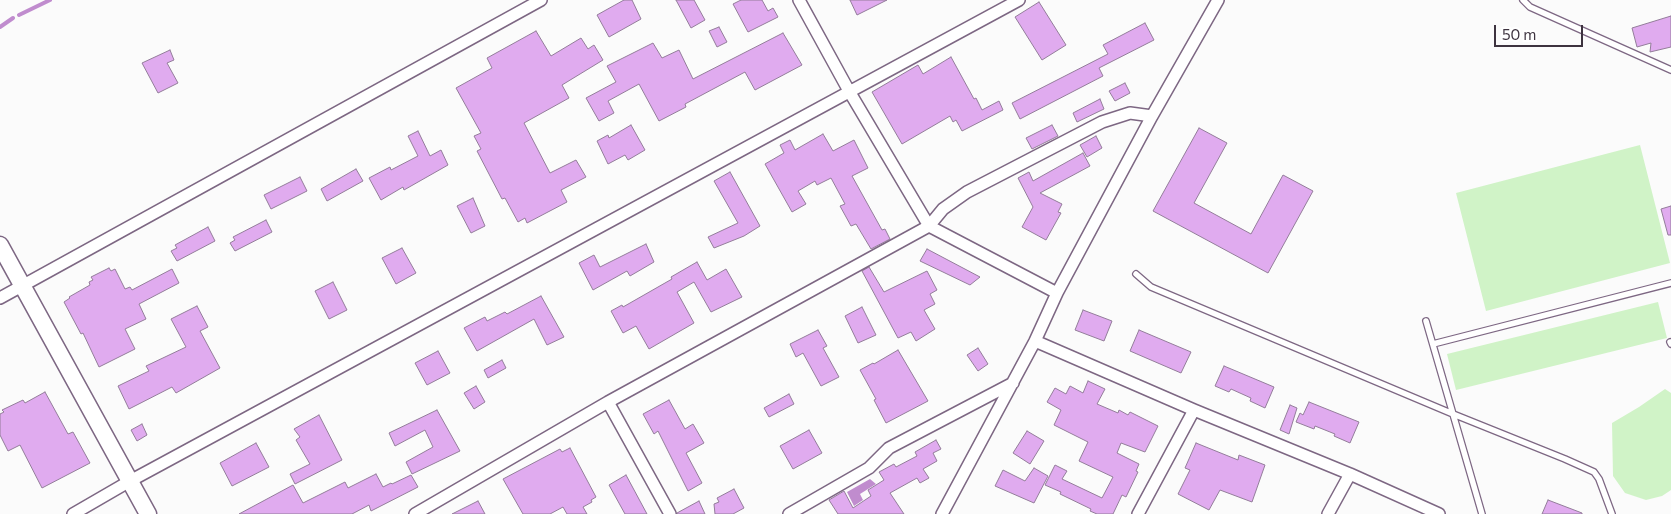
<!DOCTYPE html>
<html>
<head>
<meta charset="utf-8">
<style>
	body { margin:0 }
	#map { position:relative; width:1671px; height:514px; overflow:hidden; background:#fbfbfb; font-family:Commissioner,sans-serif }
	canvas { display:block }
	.scale { position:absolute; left:1494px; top:25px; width:89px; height:22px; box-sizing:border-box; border:2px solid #3d333f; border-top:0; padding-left:6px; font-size:15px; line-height:18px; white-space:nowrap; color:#3d333f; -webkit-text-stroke:4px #fff; paint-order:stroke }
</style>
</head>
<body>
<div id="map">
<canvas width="1671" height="514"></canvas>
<div class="scale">50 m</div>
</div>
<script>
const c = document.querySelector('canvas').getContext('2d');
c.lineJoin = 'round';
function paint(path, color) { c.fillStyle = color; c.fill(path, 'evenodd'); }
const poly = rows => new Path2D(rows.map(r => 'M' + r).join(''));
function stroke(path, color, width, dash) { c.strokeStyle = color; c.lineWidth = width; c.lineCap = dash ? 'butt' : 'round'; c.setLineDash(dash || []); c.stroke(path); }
paint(poly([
	[1640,145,1670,263,1486,311,1456,193],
	[1658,302,1667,338,1456,390,1447,354],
	[1665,389,1671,393,1671,490,1662,496,1646,500,1625,493,1613,476,1612,423,1639,407]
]), '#d0f3c7');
paint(poly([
	[870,479,876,484,860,494,863,500,854,506,847,492]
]), '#c08cce');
stroke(poly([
	[19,15,50,0],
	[0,27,13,18]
]), '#c08cce', 4);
const building = poly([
	[624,0,632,0,641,19,609,37,597,15,624,0],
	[676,0,694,0,705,20,691,28,676,0],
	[741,0,762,0,768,11,773,8,778,17,748,32,733,4,741,0],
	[850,0,887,0,857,15,850,0],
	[1039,2,1066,45,1042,60,1015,17,1039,2],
	[1671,16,1671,47,1650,52,1651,43,1637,47,1632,28,1671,16],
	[1145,23,1154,40,1099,68,1103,76,1020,119,1012,103,1108,54,1103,45,1145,23],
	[719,27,727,42,717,47,709,31,719,27],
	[536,31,551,56,581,38,588,49,594,45,603,60,562,85,569,98,524,123,550,173,576,160,586,177,561,190,567,202,527,223,525,218,518,222,505,198,502,199,477,151,481,149,474,136,481,133,456,88,492,68,487,58,536,31],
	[783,33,802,65,755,90,745,72,685,104,686,107,659,121,639,84,608,101,614,113,599,121,586,98,616,82,607,66,653,43,662,58,679,50,693,79,783,33],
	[170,50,174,60,167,63,178,83,158,93,142,63,170,50],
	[951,57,974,99,976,98,982,110,999,101,1003,110,962,131,956,120,953,122,950,116,902,144,872,92,918,65,923,74,951,57],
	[1125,83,1130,93,1115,101,1109,91,1125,83],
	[1100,99,1104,109,1077,122,1073,113,1100,99],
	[631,125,645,150,628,160,625,155,608,164,597,141,608,135,609,138,631,125],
	[1052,125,1058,136,1032,149,1026,138,1052,125],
	[1199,128,1227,143,1194,203,1251,234,1283,175,1313,191,1268,273,1153,211,1199,128],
	[418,131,430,156,441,150,448,165,404,190,403,187,381,200,369,178,390,167,391,170,418,156,408,136,418,131],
	[823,134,833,151,854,140,868,168,852,176,882,230,885,229,890,239,871,249,856,224,851,226,840,206,845,204,831,178,817,185,815,181,798,191,806,204,792,212,765,164,784,153,780,145,790,140,795,150,823,134],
	[1096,136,1102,148,1087,157,1080,145,1096,136],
	[1083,153,1090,166,1040,193,1062,204,1058,212,1061,213,1046,240,1022,227,1033,207,1018,178,1029,172,1033,181,1083,153],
	[356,169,363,181,327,201,321,189,356,169],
	[730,172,760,226,744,236,714,248,708,237,738,223,714,181,730,172],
	[300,177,307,191,271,209,264,195,300,177],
	[473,198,485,226,471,233,457,206,473,198],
	[1671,206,1671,235,1668,235,1661,209,1671,206],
	[266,220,272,232,235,251,230,243,235,240,233,237,266,220],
	[208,227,215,241,177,261,171,251,177,248,175,245,208,227],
	[646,244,654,262,630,276,627,271,593,290,579,263,594,255,600,267,646,244],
	[402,248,416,273,396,284,382,258,402,248],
	[927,249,980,277,970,285,920,261,927,249],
	[697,262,707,280,726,269,742,297,711,312,694,282,677,292,694,323,649,349,636,326,623,333,611,311,622,305,623,307,672,279,671,277,697,262],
	[869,267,884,292,927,271,937,290,930,294,935,304,924,310,935,329,916,341,911,332,898,338,862,271,869,267],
	[109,268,111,271,115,269,125,289,130,287,132,290,172,269,179,283,139,304,146,319,125,329,135,349,99,367,83,333,81,334,64,302,70,298,69,297,90,285,89,282,93,280,91,277,109,268],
	[333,282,347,310,329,319,315,291,333,282],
	[541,296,564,337,547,345,534,319,477,351,464,328,485,317,487,321,505,312,507,314,541,296],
	[197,306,208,327,200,331,220,368,176,393,172,387,129,409,118,386,149,371,146,366,186,347,171,319,197,306],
	[862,307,876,335,858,343,845,316,862,307],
	[1083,310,1112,321,1104,341,1075,330,1083,310],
	[818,330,827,346,823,348,839,377,821,386,803,353,796,357,790,344,818,330],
	[1139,330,1191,352,1181,373,1130,351,1139,330],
	[978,348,988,364,978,371,967,355,978,348],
	[898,350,928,401,886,423,874,400,876,399,860,370,873,363,874,364,898,350],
	[438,351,450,373,427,385,415,363,438,351],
	[502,360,506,368,488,378,484,370,502,360],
	[1224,366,1274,387,1265,408,1250,401,1251,398,1231,389,1229,392,1215,386,1224,366],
	[1088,381,1105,389,1097,404,1118,413,1119,410,1128,415,1130,412,1158,426,1145,452,1121,443,1117,453,1139,464,1136,471,1138,472,1126,497,1122,495,1113,514,1097,514,1090,511,1091,509,1060,494,1061,492,1045,485,1055,465,1067,471,1062,479,1102,498,1113,477,1079,461,1088,442,1054,425,1061,410,1047,402,1055,388,1066,394,1070,386,1083,393,1088,381],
	[476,386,485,402,474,409,464,393,476,386],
	[45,392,68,434,73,432,90,463,42,488,20,445,8,451,0,435,0,414,4,412,2,410,23,400,25,403,45,392],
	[789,394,794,404,769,417,764,408,789,394],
	[669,400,685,429,693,424,704,443,686,453,702,483,688,491,658,431,654,434,643,414,669,400],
	[1309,402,1359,422,1350,443,1334,436,1335,434,1315,426,1314,429,1296,422,1300,413,1303,415,1309,402],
	[1290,405,1297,408,1289,434,1280,430,1290,405],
	[437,410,460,451,412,474,406,462,433,447,425,430,395,446,389,433,437,410],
	[319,415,342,460,295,484,290,474,310,464,296,440,300,437,294,429,319,415],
	[142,424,147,435,137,441,131,430,142,424],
	[809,430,822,453,793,469,780,446,809,430],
	[1027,431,1044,441,1030,464,1013,453,1027,431],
	[936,440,941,449,933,453,937,461,923,469,929,478,920,483,917,478,890,493,904,514,838,514,829,500,844,491,853,508,871,496,868,490,884,480,879,472,894,464,896,467,917,456,915,452,936,440],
	[256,443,269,467,232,486,220,463,256,443],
	[1196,443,1238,460,1239,455,1265,465,1252,502,1220,490,1209,510,1178,494,1190,470,1185,468,1196,443],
	[570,448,596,497,591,500,592,502,583,507,587,514,567,514,563,507,550,514,523,514,503,479,560,449,562,452,570,448],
	[1034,468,1048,476,1034,503,995,486,1003,470,1025,481,1034,468],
	[376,474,383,487,391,483,392,484,411,475,418,487,371,511,369,505,352,514,239,514,293,485,303,503,345,482,348,488,376,474],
	[626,475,647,514,625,514,609,485,626,475],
	[734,489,744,508,733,514,715,514,714,504,719,502,717,498,734,489],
	[1548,500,1582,513,1582,514,1542,514,1548,500],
	[478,501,485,514,452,514,478,501],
	[699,501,705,514,677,514,677,513,699,501]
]);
paint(building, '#e0abef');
stroke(building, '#937d9a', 1);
const lane = poly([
	[1523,0,1530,7,1671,70],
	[1136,274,1151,287,1453,414,1565,459,1594,472,1599,479,1612,514],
	[1426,321,1482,514],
	[1670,342,1671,344],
	[1433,344,1671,283]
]);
const street = poly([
	[799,0,849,91,929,226,1057,293],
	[0,298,541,0],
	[1035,341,1194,410,1350,474,1439,514],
	[608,402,670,514],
	[73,514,130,481,1019,0],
	[415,514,608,402,929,226,943,209,967,192,1102,122,1130,113,1152,116],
	[789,514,869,468,889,448,1013,383],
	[942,514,1035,341,1057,293,1152,116,1218,0],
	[1138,514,1194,410],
	[1328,514,1350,474]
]);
const secondary = poly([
	[0,245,148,514]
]);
stroke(lane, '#7d6783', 8);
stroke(street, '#7d6783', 14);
stroke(secondary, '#7d6783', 19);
stroke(lane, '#fff', 5.5);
stroke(street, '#fff', 11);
stroke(secondary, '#fff', 16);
</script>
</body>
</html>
